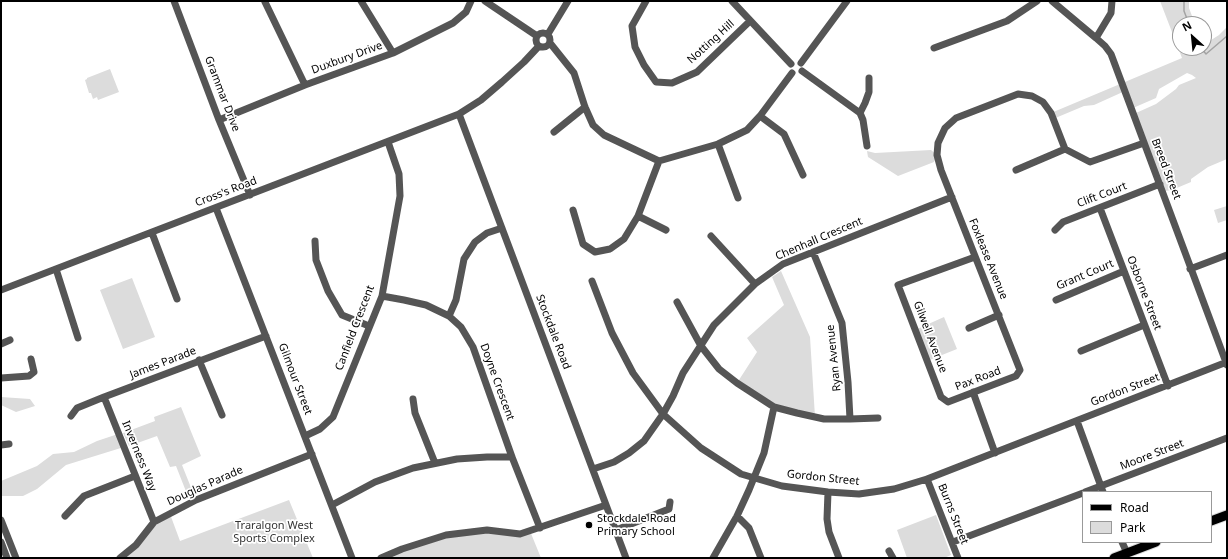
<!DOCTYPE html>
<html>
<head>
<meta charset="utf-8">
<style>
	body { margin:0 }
	#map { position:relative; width:1228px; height:559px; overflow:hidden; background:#fff; font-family:"Noto Sans",sans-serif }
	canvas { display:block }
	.frame { position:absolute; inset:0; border:2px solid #000; pointer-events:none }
	.legend { position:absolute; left:1082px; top:491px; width:130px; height:52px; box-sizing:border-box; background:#fff; border:1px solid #999; margin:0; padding:5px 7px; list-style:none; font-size:12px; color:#000 }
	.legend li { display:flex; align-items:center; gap:8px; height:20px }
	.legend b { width:20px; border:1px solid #999 }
	.north { position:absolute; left:1172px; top:16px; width:40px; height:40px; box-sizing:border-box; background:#fff; border:1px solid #999; border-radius:50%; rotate:333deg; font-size:11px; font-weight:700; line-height:16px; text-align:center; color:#000 }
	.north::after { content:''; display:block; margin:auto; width:14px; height:18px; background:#000; clip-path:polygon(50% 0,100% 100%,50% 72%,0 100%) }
</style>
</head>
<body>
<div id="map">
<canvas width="1228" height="559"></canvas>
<div class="frame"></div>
<ul class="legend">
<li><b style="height:5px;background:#000"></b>Road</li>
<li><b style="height:11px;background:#dcdcdc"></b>Park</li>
</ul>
<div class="north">N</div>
</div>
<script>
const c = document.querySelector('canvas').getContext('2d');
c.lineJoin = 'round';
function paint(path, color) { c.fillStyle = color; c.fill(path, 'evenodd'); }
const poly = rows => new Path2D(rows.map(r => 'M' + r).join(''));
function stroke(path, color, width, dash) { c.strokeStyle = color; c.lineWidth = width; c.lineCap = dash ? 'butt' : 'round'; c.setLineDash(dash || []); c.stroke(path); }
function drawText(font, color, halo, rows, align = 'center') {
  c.font = font + ' "Noto Sans",sans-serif'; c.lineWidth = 3.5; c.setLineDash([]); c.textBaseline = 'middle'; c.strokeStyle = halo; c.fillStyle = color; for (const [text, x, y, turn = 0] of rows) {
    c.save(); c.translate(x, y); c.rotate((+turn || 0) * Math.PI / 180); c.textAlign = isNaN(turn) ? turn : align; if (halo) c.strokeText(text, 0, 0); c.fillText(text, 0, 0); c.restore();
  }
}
paint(poly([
	[1160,1,1189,1,1189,8,1195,24,1180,24,1180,48,1204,48,1204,40,1208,42,1219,35,1227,27,1227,159,1208,167,1191,179,1191,182,1172,190,1165,191,1136,113,1156,104,1176,89,1179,85,1196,78,1192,75,1187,73,1159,89,1156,98,1133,108,1125,91,1094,105,1084,106,1053,119,1051,113,1182,58],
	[110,69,119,92,98,100,97,97,93,99,91,93,89,93,85,80,87,79,87,78],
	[931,150,937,155,934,162,898,176,868,157,867,151,875,153],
	[1227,206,1227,220,1218,223,1214,210],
	[781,271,810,337,815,417,774,407,737,383,757,352,747,338,784,305,772,277],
	[132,278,155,337,123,349,100,290],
	[944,317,957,349,927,361,915,330],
	[1,397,30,399,35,406,16,412,1,405],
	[181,407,201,456,182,465,196,500,189,499,176,466,170,467,157,436,129,446,123,433,155,421,154,417],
	[118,434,124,447,66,465,37,489,23,496,1,496,1,481,37,466,53,454,74,452,97,441],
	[289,500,313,558,120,558,154,522,170,514,180,541],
	[936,515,951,555,944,558,907,558,897,530],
	[530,531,541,558,381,558,446,535]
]), '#dcdcdc');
stroke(poly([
	[1184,1,1184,11,1189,24],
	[1201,48,1206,54,1227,36]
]), '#a3a3a3', 1.5);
const major = poly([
	[1211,521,1227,515],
	[1114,558,1156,542]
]);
stroke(major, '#dbdbdb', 11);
stroke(poly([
	[174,1,219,120,250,195],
	[361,1,393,53],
	[485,1,537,36],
	[646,1,632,26,635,47,644,65,656,82,672,83,697,72,750,21],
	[732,1,791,64],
	[1052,1,1096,38,1105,46,1111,54,1227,365],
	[265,2,305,85],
	'536 40a7 7 0 1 1 14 0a7 7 0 1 1-14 0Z',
	[548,34,568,1],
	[1096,38,1111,13,1112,1],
	[550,43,574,73,585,107,593,125,604,135,659,161,718,144,747,130,760,116,792,73],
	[934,48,1007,21,1037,1],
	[801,63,847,1],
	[802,71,860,113,863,120,867,146],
	[860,113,865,103,869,92,869,78],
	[459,114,626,558],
	[760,116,784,134,803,175],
	[219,120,305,85,393,53,453,23,466,12,471,1],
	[554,132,585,107],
	[718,144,738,198],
	[1016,170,1065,149],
	[216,208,352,558],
	[1100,208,1168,386],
	[573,210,583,244,595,252,610,249,624,239,638,216,659,161],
	[638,216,666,230],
	[1055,230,1063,222,1160,184],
	[152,233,177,299],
	[711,236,755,284],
	[315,241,316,260,328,291,342,315,369,326],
	[813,252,842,323,848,382,850,419],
	[975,257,898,285,941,397,948,402,1016,376,1020,370,941,170,937,155,938,143,945,128,956,118,1018,94,1032,96,1043,102,1051,113,1065,149,1090,162,1144,143],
	[56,269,78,338],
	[1190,269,1227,255],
	[592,281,612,333,633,373,663,414,701,448,741,474,782,486,828,492,859,494,894,489,927,479,1227,362],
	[1,290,459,114,481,100,502,82,524,62,539,46],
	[382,296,404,300,426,305,449,316,461,327,473,347,512,457,540,528],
	[1056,300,1124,271],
	[677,302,701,346,719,369,737,383,774,407,797,413,824,419,850,419,878,418],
	[449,316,456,300,464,259,475,242,487,233,502,228],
	[969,328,999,315],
	[1,344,10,340],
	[1081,351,1144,325],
	[199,360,222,415],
	[1,378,29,376,34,372,31,359],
	[973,392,995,453],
	[104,397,154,522],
	[413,399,415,413,435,463],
	[71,416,77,408,104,397,266,336],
	[1077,421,1103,492],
	[305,436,320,429,333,417,382,296,400,196,399,174,388,142],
	[1,445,9,444],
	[593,469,614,462,629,453,644,441,663,414,673,396,683,373,714,325,755,284,783,264,952,197],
	[927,479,958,558],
	[828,492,827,519,829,532,839,558],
	[1085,492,1227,438],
	[332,505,375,482,413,468,457,459,487,457,512,457],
	[65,516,84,496,135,476],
	[737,516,749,528,761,558],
	[1,520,16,558],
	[616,530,669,509,670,502],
	[1,542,7,558],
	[953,542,1083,493],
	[1122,542,1127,553],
	[889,551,893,558],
	[120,558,136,545,154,522,196,500,312,454],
	[381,558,402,549,446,535,487,530,520,534,606,505],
	[713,558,737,516,749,490,764,453,774,407]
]), '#555', 7);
stroke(major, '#000', 9);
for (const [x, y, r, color] of [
	[589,525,4,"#000"]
]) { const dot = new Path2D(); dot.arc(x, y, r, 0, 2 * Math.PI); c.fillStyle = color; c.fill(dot); stroke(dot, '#fff', 1.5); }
drawText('11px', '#000', '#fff', [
	["Notting Hill",711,42,-42],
	["Duxbury Drive",347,58,-20],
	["Grammar Drive",222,94,69],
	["Breed Street",1166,169,69],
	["Cross's Road",226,192,-21],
	["Clift Court",1102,195,-21],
	["Chenhall Crescent",819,239,-23],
	["Foxlease Avenue",988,259,68],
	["Grant Court",1085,275,-23],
	["Osborne Street",1144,293,69],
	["Canfield Crescent",355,328,-69],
	["Stockdale Road",553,332,69],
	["Gilwell Avenue",930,337,69],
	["Ryan Avenue",834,358,-96],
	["James Parade",163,363,-21],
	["Gilmour Street",295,379,69],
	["Pax Road",978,379,-21],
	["Doyne Crescent",497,382,70],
	["Gordon Street",1125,390,-21],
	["Moore Street",1152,455,-21],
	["Inverness Way",139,456,68],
	["Gordon Street",823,478,6],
	["Douglas Parade",205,486,-24],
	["Burns Street",953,514,68]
]);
drawText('11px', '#000', '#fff', [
	["Stockdale Road",597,519],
	["Primary School",597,532]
], 'left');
drawText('11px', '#333', '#fff', [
	["Traralgon West",274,526],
	["Sports Complex",274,539]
]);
</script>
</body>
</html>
